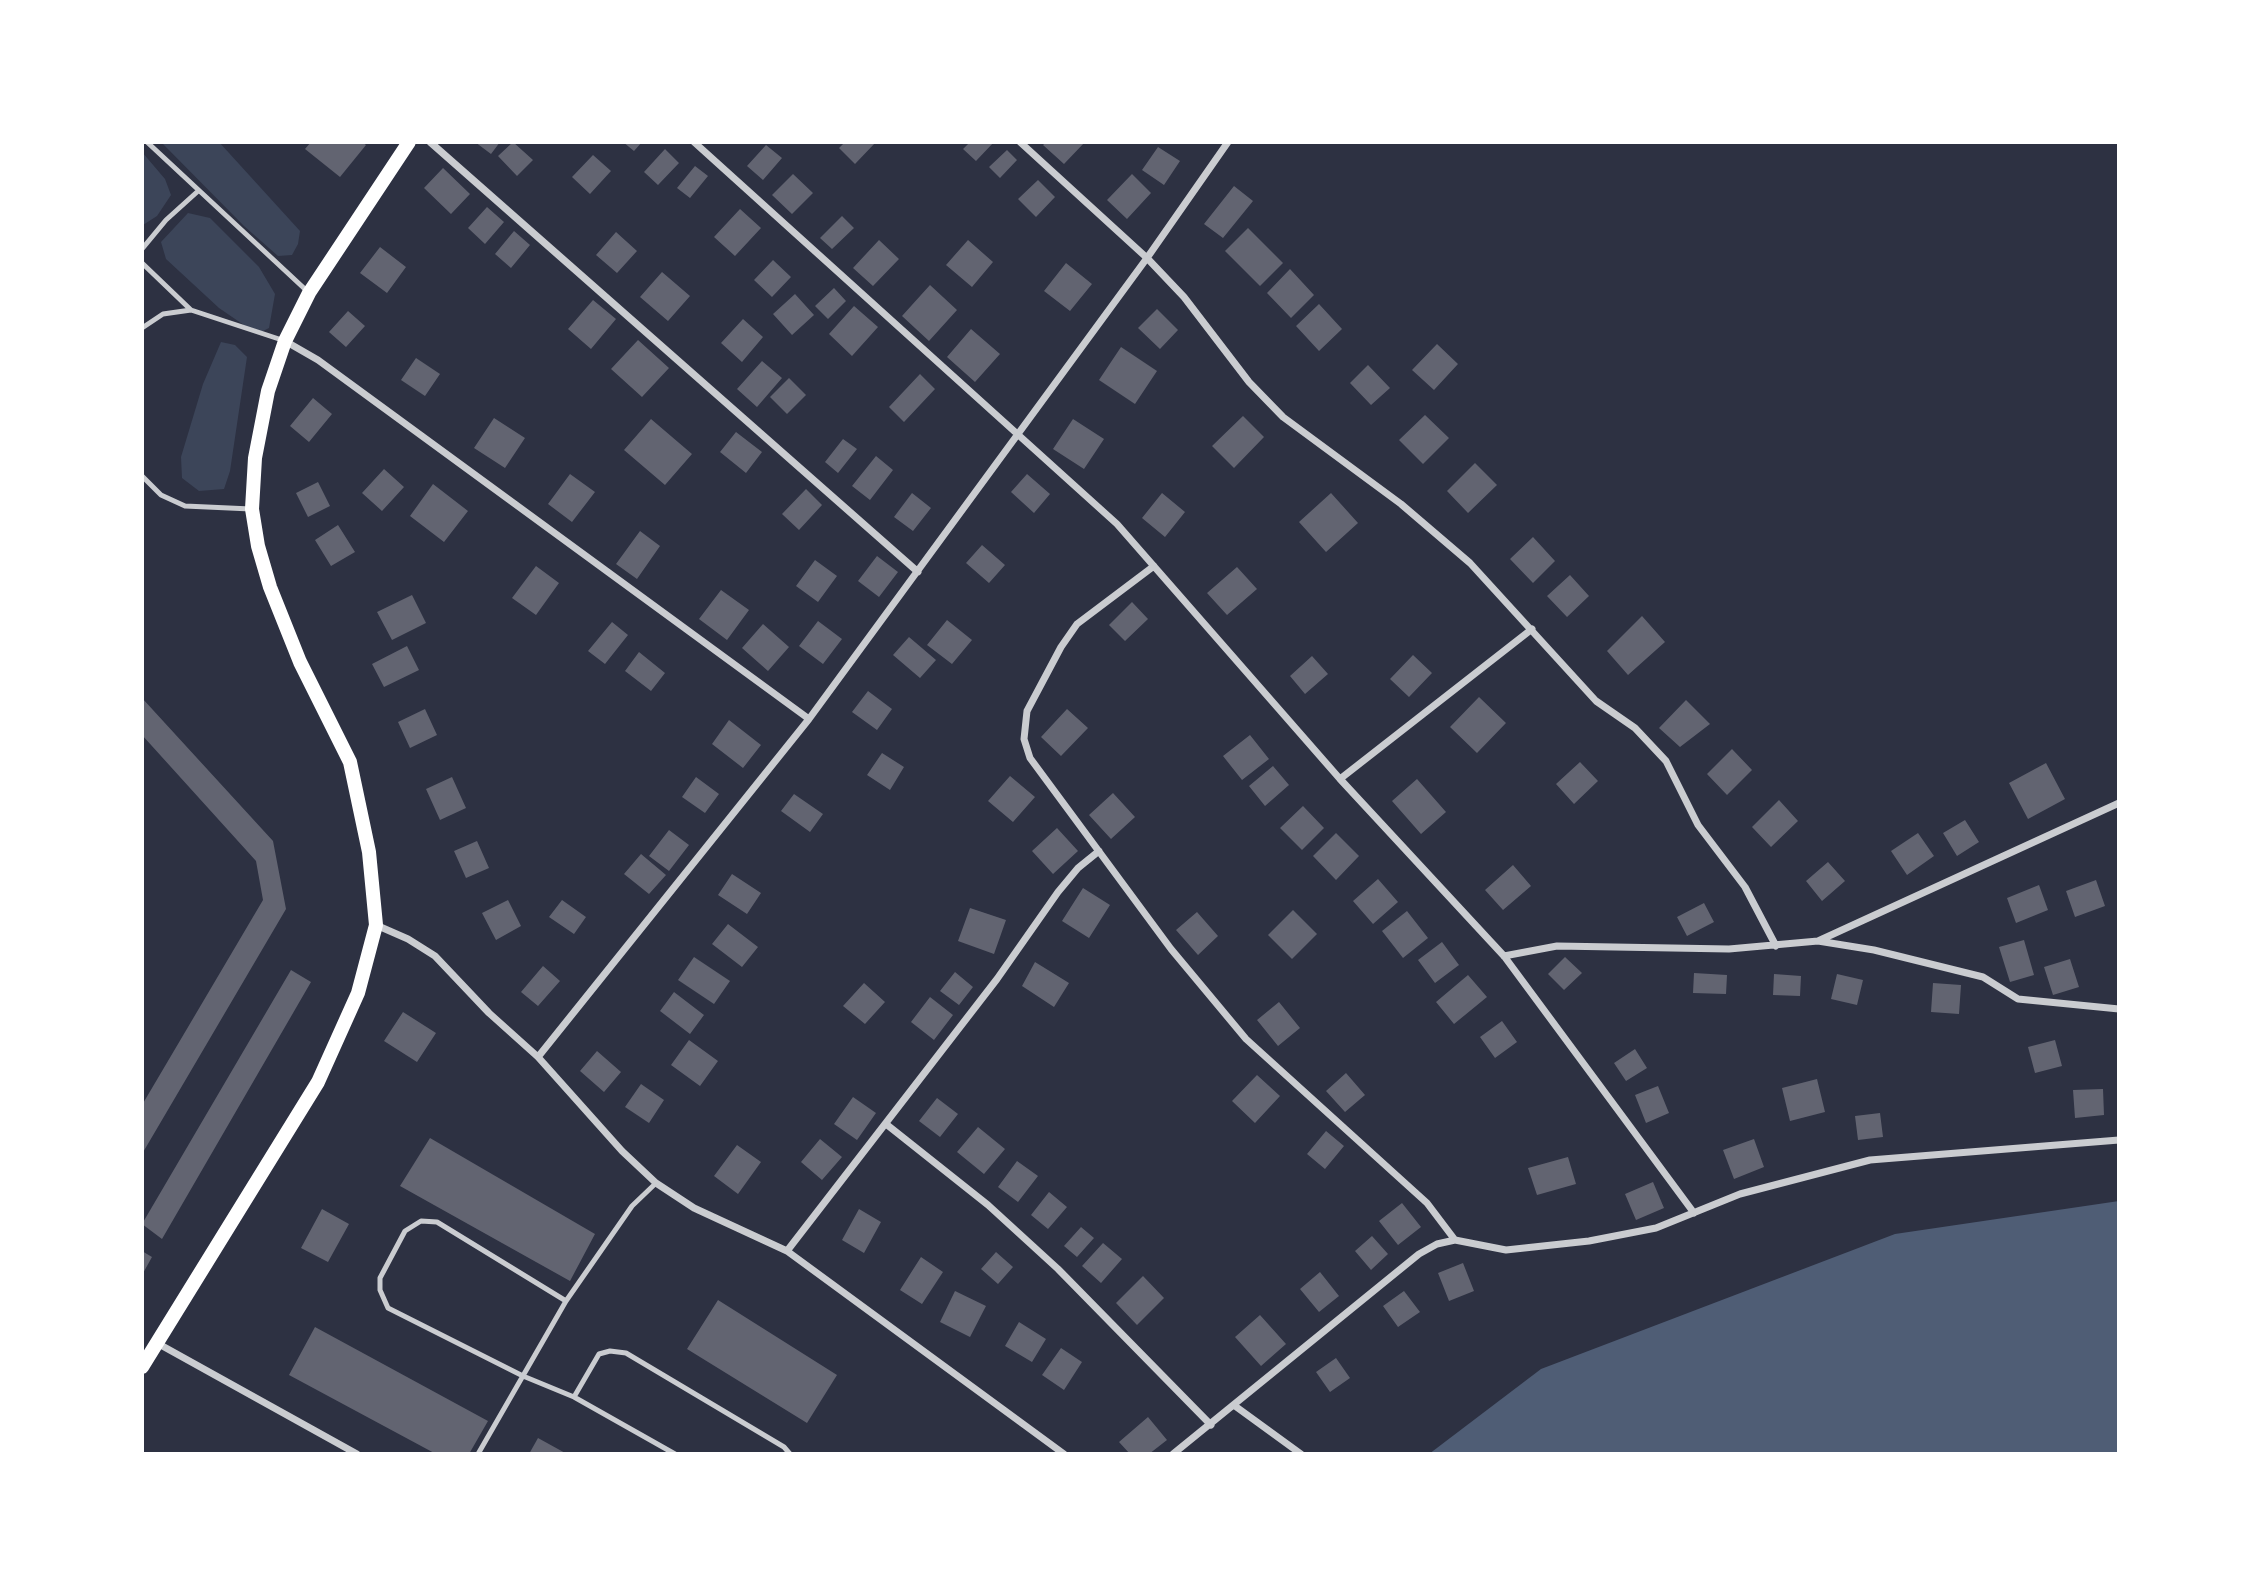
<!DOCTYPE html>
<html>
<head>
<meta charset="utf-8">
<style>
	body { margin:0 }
	#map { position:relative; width:2261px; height:1596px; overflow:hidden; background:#2d3142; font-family:"Nunito Sans",sans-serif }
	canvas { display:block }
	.frame { position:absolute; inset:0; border:144px solid #fff; pointer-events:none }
</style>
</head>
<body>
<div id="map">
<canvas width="2261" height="1596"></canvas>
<div class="frame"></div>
</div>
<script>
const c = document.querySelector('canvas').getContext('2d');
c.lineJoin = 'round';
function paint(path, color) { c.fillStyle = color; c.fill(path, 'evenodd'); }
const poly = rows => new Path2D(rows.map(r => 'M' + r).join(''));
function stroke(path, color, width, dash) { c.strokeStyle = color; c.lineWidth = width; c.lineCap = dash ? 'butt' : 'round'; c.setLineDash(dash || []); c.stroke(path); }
paint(poly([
	[161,142,219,142,300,231,298,244,292,255,278,256,244,226],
	[142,152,165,179,171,195,157,216,143,225],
	[188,213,210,218,259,267,275,294,269,328,257,334,219,308,166,259,161,242],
	[221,342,235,345,247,357,230,471,224,489,199,491,182,478,181,457,203,384]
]), '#3c4559');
paint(poly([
	[2119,1201,2119,1454,1429,1454,1541,1369,1895,1234]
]), '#4f5d75');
paint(poly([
	[311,142,362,142,366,145,340,177,305,149],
	[475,142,500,142,491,154],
	[513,142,533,160,517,176,498,156],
	[623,142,642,142,634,151],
	[845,142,876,142,855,164,839,148],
	[970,142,994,142,976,161,963,149],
	[1046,142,1085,142,1064,164,1043,145],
	[766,145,782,158,763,180,747,166],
	[1158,147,1180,161,1164,185,1142,170],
	[665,149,679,163,658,185,644,172],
	[1007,150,1017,160,1000,178,989,167],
	[593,155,611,171,590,194,572,177],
	[695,166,708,176,690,198,677,188],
	[443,168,470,194,451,214,424,188],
	[793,174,813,193,792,214,772,195],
	[1132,174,1151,193,1127,219,1107,200],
	[1038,180,1055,197,1036,217,1018,199],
	[1234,186,1253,201,1223,238,1204,224],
	[487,207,504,222,485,244,468,228],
	[740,209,761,228,735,256,714,237],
	[842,216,854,228,832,249,820,238],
	[1248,228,1283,263,1260,286,1225,251],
	[514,231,530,245,511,268,495,254],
	[616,232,637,251,617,273,596,255],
	[879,240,899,259,873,286,853,268],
	[968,240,993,262,972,287,946,265],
	[380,247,406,267,387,293,360,273],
	[773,260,791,277,772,297,754,280],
	[1066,263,1092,284,1070,311,1044,291],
	[1290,269,1314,295,1291,318,1267,293],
	[662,272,690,296,668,321,640,297],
	[930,285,957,310,929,341,902,316],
	[834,288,846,301,828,319,815,306],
	[795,294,814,315,792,335,773,314],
	[593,300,616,319,591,349,568,329],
	[1319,304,1342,329,1319,351,1296,326],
	[854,306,878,327,852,356,829,334],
	[1157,309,1178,330,1160,349,1138,328],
	[348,311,365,326,346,347,329,332],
	[743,319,763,337,742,362,721,343],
	[971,329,1000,354,975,382,947,357],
	[638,340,669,368,642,397,611,369],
	[1437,344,1458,364,1434,390,1412,370],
	[1121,347,1157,371,1135,404,1099,380],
	[416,358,440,374,425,396,401,380],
	[762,361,782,378,757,407,737,389],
	[1368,365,1390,388,1371,405,1350,383],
	[920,374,935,389,904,422,889,407],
	[789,378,806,395,787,414,770,397],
	[313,398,332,414,309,442,290,426],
	[1425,415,1449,438,1423,464,1399,440],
	[1243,416,1264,437,1234,468,1212,446],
	[494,418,525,438,505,468,474,448],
	[651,419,692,454,665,485,624,450],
	[1073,419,1104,439,1084,469,1053,449],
	[736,432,762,452,746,473,720,452],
	[843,439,857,449,838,473,825,462],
	[876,456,893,470,870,500,852,486],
	[1475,463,1497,485,1468,513,1447,491],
	[384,469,404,487,382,511,362,493],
	[570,474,595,492,572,522,548,504],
	[1027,474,1050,494,1034,513,1011,492],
	[318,482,330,506,308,517,296,493],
	[433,484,468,511,444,542,410,516],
	[806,489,822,505,799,530,782,514],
	[912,493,931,508,913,531,894,517],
	[1162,493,1185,512,1165,537,1142,518],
	[1331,493,1358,523,1326,552,1299,522],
	[338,525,355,552,331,566,315,540],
	[640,531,660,546,637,579,616,564],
	[1533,537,1555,561,1533,583,1510,559],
	[982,545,1005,565,989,583,966,563],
	[877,556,898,572,879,597,858,581],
	[815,560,837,576,818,602,796,586],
	[536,566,559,583,536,615,512,598],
	[1237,567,1257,589,1227,615,1207,593],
	[1570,575,1589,596,1567,617,1547,596],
	[721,590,749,610,727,640,699,619],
	[412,595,426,623,392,640,377,612],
	[1132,602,1148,619,1125,641,1109,625],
	[1642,616,1665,642,1628,675,1607,651],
	[947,620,972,640,952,664,927,645],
	[818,621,842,639,823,664,799,646],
	[612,622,628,635,605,664,588,651],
	[763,624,789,647,768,671,742,648],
	[909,637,936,660,920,678,893,655],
	[407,646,419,670,384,687,372,664],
	[639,652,665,673,651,691,625,671],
	[1413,655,1432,673,1409,697,1390,679],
	[1312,656,1328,674,1305,694,1290,676],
	[868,691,892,709,877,730,852,712],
	[1479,697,1506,723,1477,753,1450,727],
	[142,698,273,841,286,909,142,1154,142,1105,263,900,256,861,142,735],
	[1686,700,1710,724,1680,747,1659,728],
	[425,709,437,735,410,748,398,722],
	[1067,709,1088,728,1061,756,1041,737],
	[729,720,761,745,743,768,712,744],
	[1250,735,1269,759,1242,780,1223,756],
	[1732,749,1752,770,1727,795,1707,774],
	[882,753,904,767,890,790,867,775],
	[1580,762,1598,781,1574,804,1556,784],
	[2046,763,2065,799,2028,819,2009,783],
	[1273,766,1289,785,1265,806,1249,786],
	[1010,776,1035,797,1013,822,988,801],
	[452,777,466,808,440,820,426,789],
	[696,777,719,794,705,813,682,797],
	[1417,779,1446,812,1421,834,1392,801],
	[1113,793,1135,817,1111,839,1089,815],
	[794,794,823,814,810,832,781,811],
	[1779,800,1798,821,1771,847,1752,827],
	[1303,806,1324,828,1302,850,1280,828],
	[1965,820,1979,842,1957,856,1943,833],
	[1057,828,1078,851,1053,874,1032,851],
	[669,830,689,845,669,871,649,856],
	[1336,833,1359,856,1336,880,1313,856],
	[1918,833,1934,856,1907,875,1891,851],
	[477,841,489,868,466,878,454,851],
	[641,854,666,875,649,894,624,874],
	[1828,862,1845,881,1822,901,1806,881],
	[1513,865,1531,886,1503,910,1485,890],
	[732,874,761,893,747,914,718,895],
	[1378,879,1398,902,1373,924,1353,901],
	[2096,880,2105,906,2075,917,2066,891],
	[2039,885,2048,910,2016,923,2007,898],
	[1083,888,1110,905,1089,938,1062,921],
	[508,900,521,926,496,940,482,913],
	[562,900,586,917,574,934,549,917],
	[1704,903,1714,922,1687,936,1677,917],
	[970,908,1006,920,994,954,958,941],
	[1293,910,1317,934,1292,959,1268,935],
	[1407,911,1428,938,1403,958,1382,931],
	[1197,912,1218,936,1198,955,1176,930],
	[728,924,758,947,742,967,712,944],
	[2024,940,2034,975,2010,982,1999,947],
	[1442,942,1459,965,1435,983,1418,960],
	[694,957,730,981,714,1004,678,980],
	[1565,957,1582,973,1564,990,1548,974],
	[2070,959,2079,987,2053,995,2044,967],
	[1035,962,1069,983,1054,1007,1022,986],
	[543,966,560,981,538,1006,521,992],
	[291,970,311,982,162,1239,142,1224],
	[955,972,973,987,959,1005,940,991],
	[1694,973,1727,975,1726,994,1693,993],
	[1774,974,1801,976,1800,996,1773,995],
	[1837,974,1863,980,1857,1005,1831,999],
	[1468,975,1487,997,1454,1024,1436,1002],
	[864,983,885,1002,865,1024,843,1006],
	[1933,983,1961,985,1959,1014,1931,1012],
	[674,992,704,1015,690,1034,660,1011],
	[930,997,953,1015,934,1040,911,1022],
	[1279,1002,1300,1028,1278,1046,1257,1020],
	[403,1012,436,1033,417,1062,384,1041],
	[1502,1021,1517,1042,1495,1058,1480,1037],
	[689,1040,718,1061,700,1086,671,1065],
	[2055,1040,2062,1066,2035,1073,2028,1047],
	[1635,1049,1647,1068,1626,1081,1614,1063],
	[597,1051,621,1072,604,1092,580,1071],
	[1346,1073,1365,1095,1345,1112,1326,1091],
	[1257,1075,1280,1096,1255,1123,1232,1101],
	[1817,1079,1825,1112,1790,1121,1782,1088],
	[641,1084,664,1100,649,1123,625,1107],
	[1658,1086,1669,1113,1646,1123,1635,1095],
	[2103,1089,2104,1115,2075,1118,2073,1090],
	[853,1097,876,1113,857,1140,834,1124],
	[937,1098,958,1114,940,1137,919,1121],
	[1880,1113,1883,1137,1858,1140,1855,1116],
	[978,1127,1005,1149,984,1174,957,1152],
	[1326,1131,1344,1146,1325,1169,1307,1154],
	[430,1138,595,1234,570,1281,400,1186],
	[820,1139,842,1157,822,1180,801,1162],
	[1754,1139,1764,1167,1734,1179,1723,1150],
	[737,1145,761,1162,738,1194,714,1176],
	[1568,1157,1576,1184,1537,1195,1528,1168],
	[1017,1161,1038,1176,1018,1202,998,1187],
	[1653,1182,1664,1208,1636,1220,1625,1194],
	[1049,1192,1067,1207,1048,1229,1031,1215],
	[1402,1203,1421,1227,1398,1245,1379,1221],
	[322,1209,349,1224,328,1262,301,1248],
	[859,1209,881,1222,864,1253,842,1240],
	[1081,1227,1094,1238,1077,1257,1064,1246],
	[1372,1236,1388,1254,1371,1270,1355,1251],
	[1103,1243,1122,1259,1101,1283,1082,1266],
	[142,1251,152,1257,142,1275],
	[996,1252,1013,1267,998,1284,981,1269],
	[921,1257,943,1272,922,1304,900,1290],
	[1463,1263,1474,1291,1449,1301,1438,1273],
	[1320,1272,1339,1296,1319,1312,1300,1289],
	[1143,1276,1164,1298,1137,1325,1116,1303],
	[955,1291,986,1306,970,1337,940,1322],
	[1404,1291,1420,1312,1398,1327,1383,1306],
	[718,1300,837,1375,807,1423,687,1349],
	[1260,1315,1286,1344,1261,1366,1235,1337],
	[1019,1322,1046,1339,1032,1362,1005,1346],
	[315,1327,488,1421,469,1454,436,1454,289,1375],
	[1061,1348,1082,1362,1064,1390,1042,1375],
	[1336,1358,1350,1378,1330,1392,1316,1372],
	[1148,1417,1167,1440,1149,1454,1130,1454,1119,1442],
	[538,1438,567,1454,529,1454]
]), '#626471');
stroke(poly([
	[147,142,307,291],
	[142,249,166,220,197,192],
	[142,263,191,310,282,340],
	[142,328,163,314,191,310],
	[142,476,161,495,185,506,251,509],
	[566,1301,437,1222,421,1221,405,1231,380,1278,380,1290,388,1308,523,1376,574,1397,675,1454],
	[574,1397,599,1354,610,1351,626,1353,784,1447,790,1454],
	[478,1454,566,1301,632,1206,656,1183]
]), '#caccd0', 5);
stroke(poly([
	[430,142,918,572],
	[694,142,1117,524,1340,779,1504,956,1694,1213],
	[1020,142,1147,258,1184,297,1249,382,1283,417,1401,504,1470,563,1596,701,1635,728,1666,761,1698,825,1745,887,1776,946],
	[285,341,318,360,809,719],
	[1154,566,1077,624,1061,647,1027,711,1024,739,1030,758,1171,949,1246,1039,1427,1203,1455,1240],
	[1340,779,1532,629],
	[376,925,408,939,435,956,489,1013,538,1057,622,1151,656,1183,694,1208,787,1251,1064,1454],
	[1818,941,1874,950,1983,977,2018,999,2119,1009],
	[1504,956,1557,946,1729,949,1818,941,2119,803],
	[538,1057,809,719,1147,258,1228,142],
	[886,1124,988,1205,1058,1269,1211,1425],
	[787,1251,997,979,1058,892,1078,868,1099,851],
	[157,1343,357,1454],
	[1235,1406,1301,1454],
	[1173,1454,1419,1254,1437,1244,1455,1240,1506,1250,1589,1241,1656,1228,1740,1194,1870,1160,2119,1140]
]), '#caccd0', 7);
stroke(poly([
	[142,1367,318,1082,358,993,376,925,369,852,350,762,300,662,270,587,258,546,252,509,255,458,268,391,285,341,309,293,409,142]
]), '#fff', 14);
</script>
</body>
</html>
